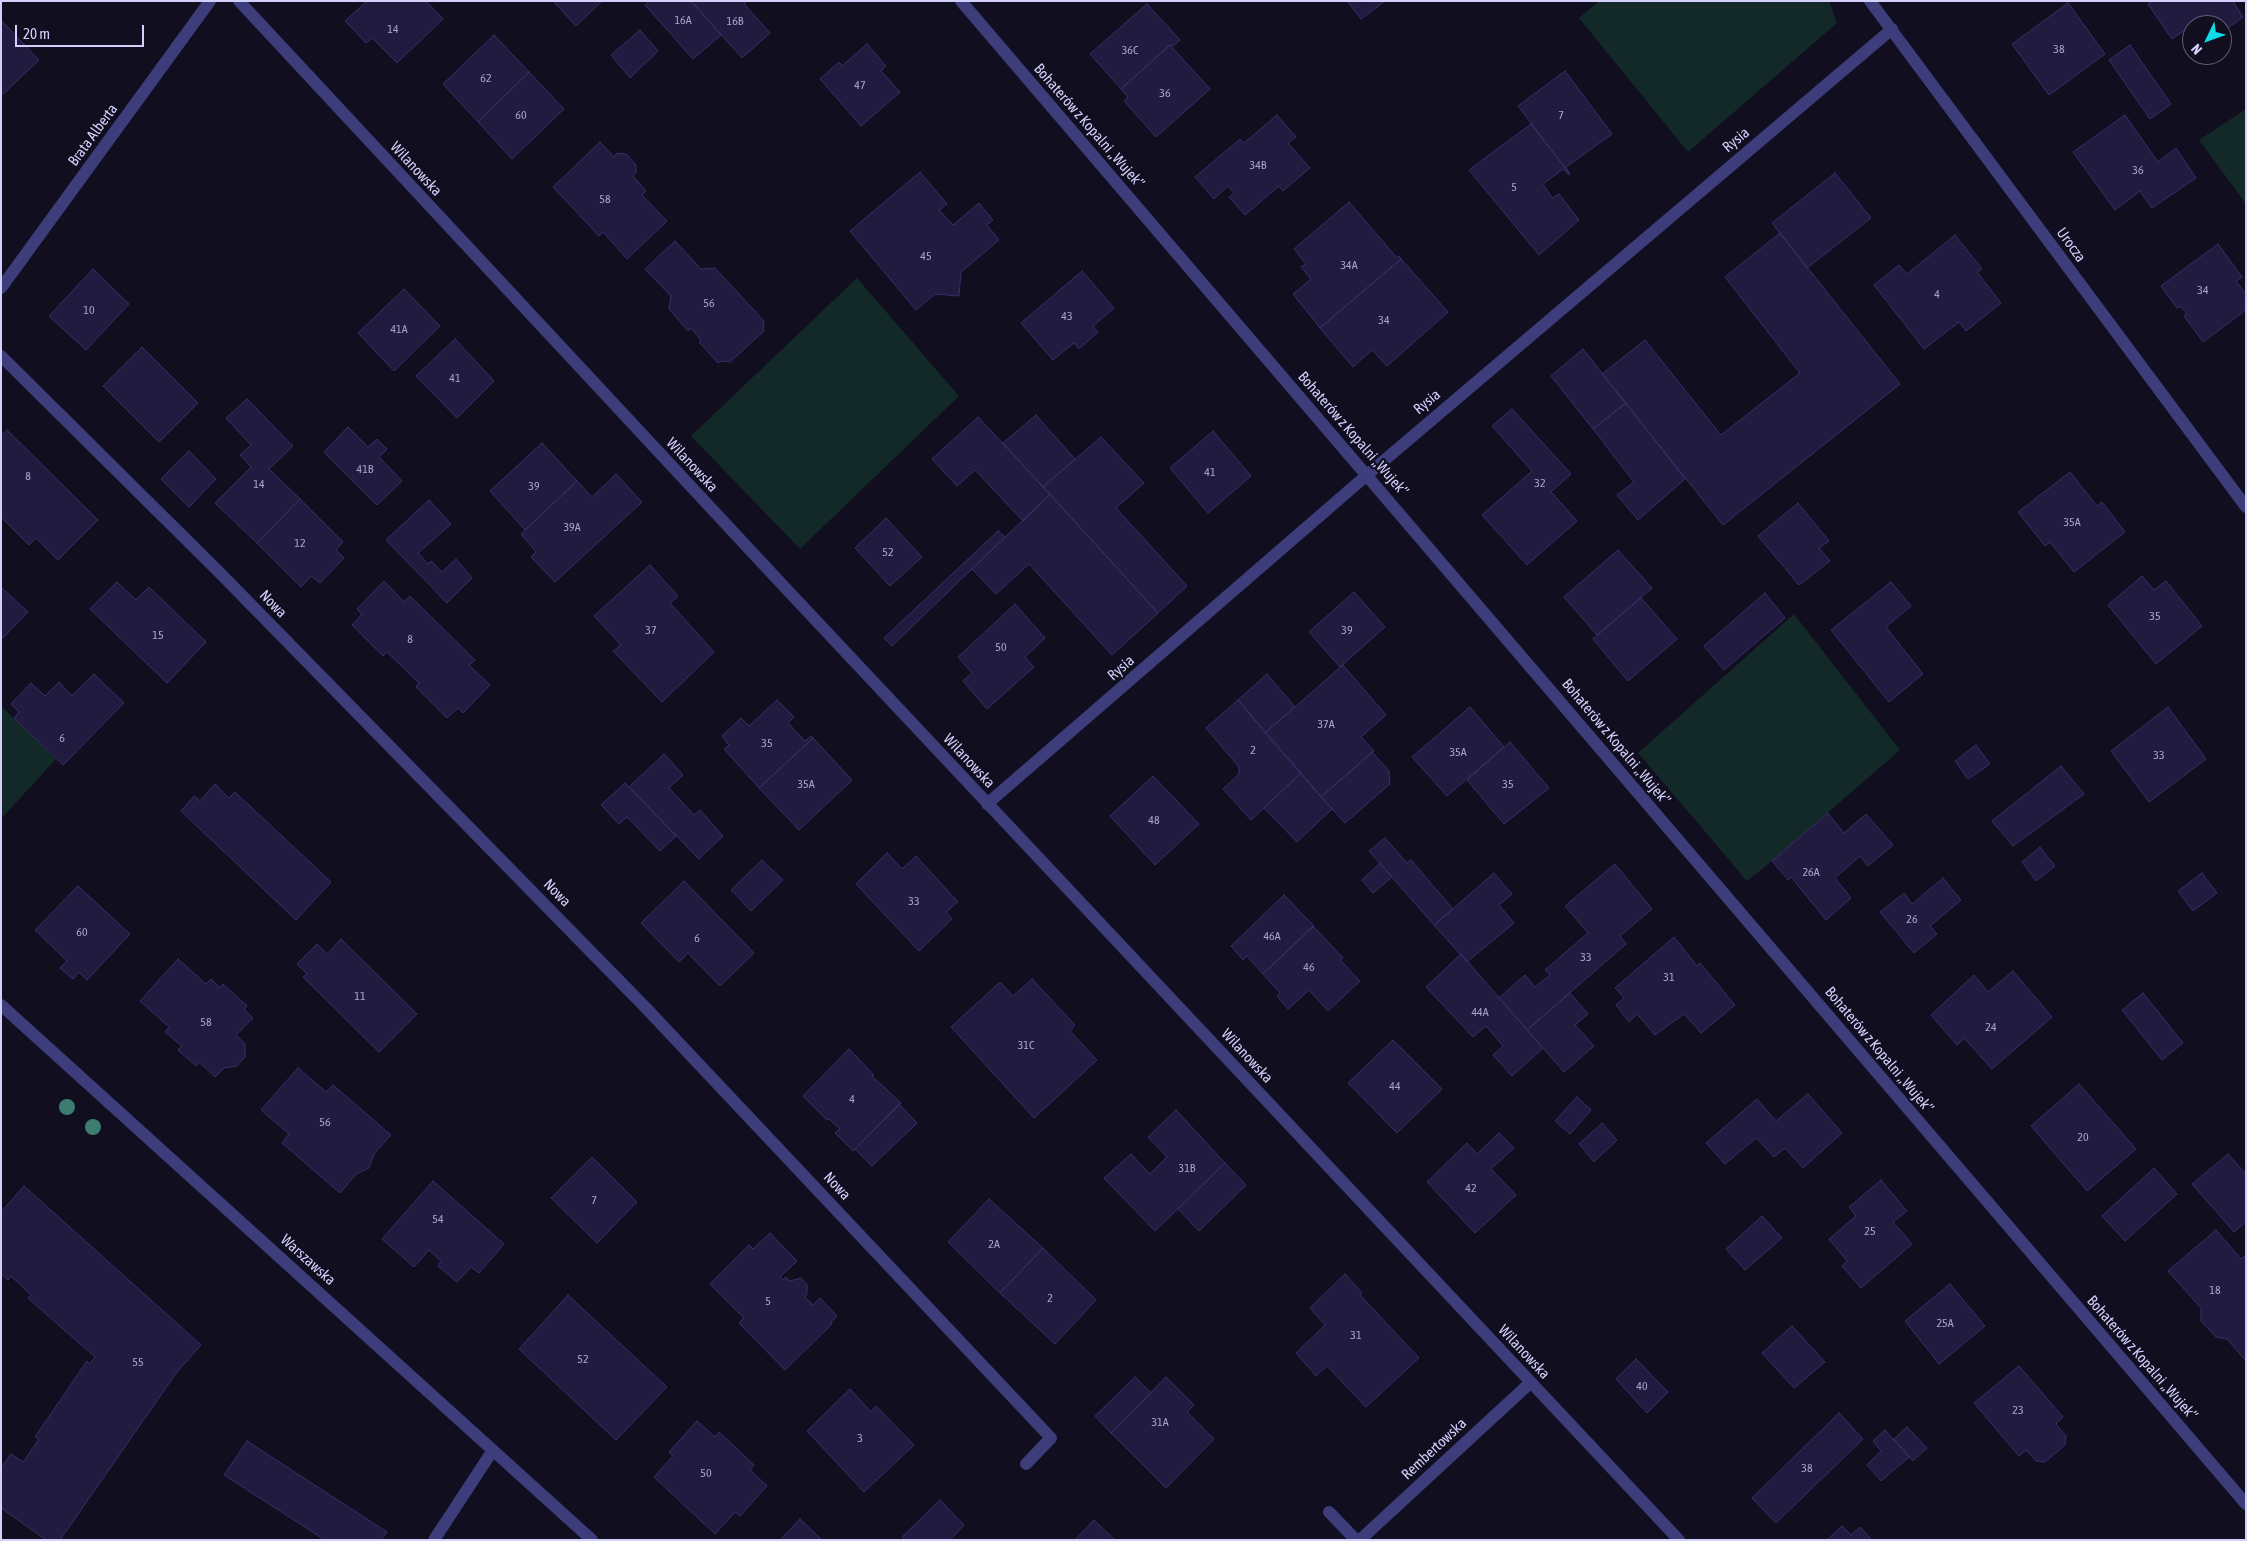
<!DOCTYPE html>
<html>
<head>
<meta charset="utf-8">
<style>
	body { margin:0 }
	#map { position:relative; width:2247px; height:1541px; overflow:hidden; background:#100e1f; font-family:"Asap Condensed",sans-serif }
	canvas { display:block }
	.frame { position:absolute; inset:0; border:2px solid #d3d0fc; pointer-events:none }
	.north { position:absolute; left:2182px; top:15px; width:50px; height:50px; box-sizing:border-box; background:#100e1f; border:1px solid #5e5c77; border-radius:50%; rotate:228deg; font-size:14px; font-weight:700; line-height:20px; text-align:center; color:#d3d0fc }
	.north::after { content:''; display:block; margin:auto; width:18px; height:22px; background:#11dbe6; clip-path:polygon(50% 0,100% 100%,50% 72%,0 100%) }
	.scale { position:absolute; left:15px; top:25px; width:129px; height:22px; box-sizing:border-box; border:2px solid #d3d0fc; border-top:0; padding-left:6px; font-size:15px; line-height:18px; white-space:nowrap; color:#d3d0fc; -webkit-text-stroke:4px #100e1f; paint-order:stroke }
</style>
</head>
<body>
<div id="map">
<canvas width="2247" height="1541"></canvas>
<div class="frame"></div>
<div class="north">N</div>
<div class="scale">20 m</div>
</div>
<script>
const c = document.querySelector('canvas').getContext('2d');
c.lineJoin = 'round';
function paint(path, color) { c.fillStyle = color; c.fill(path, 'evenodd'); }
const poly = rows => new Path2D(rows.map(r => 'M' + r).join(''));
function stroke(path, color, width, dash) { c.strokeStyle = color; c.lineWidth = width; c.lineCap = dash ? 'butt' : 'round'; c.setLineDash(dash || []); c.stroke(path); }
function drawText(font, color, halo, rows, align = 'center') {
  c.font = font + ' "Asap Condensed",sans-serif'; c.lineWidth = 4.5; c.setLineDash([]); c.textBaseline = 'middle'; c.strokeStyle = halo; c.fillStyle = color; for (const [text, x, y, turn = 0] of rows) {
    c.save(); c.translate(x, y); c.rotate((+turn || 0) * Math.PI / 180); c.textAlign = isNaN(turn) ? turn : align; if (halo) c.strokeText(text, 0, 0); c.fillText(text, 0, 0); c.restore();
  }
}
paint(poly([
	[1599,1,1829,1,1837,23,1688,152,1579,18],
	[2246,109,2246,204,2199,140],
	[857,278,959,396,800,549,691,436],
	[1794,614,1900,750,1772,861,1747,881,1638,753],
	[1,706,56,759,1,819]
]), '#122927');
const building = poly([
	[367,1,426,1,443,19,397,63,372,38,366,43,345,21,367,1],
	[553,1,602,1,576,26,553,1],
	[649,1,691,1,721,35,693,59,645,5,649,1],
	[691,1,747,1,744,4,770,33,742,58,691,1],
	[1347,1,1385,1,1361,19,1347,1],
	[2152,1,2233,1,2243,17,2222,32,2222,25,2192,25,2172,39,2148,4,2152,1],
	[2068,3,2105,54,2049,95,2012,44,2068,3],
	[1147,4,1180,40,1173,46,1170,45,1121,89,1090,54,1147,4],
	[1,20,39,60,1,96,1,20],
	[640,30,658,51,630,78,611,55,640,30],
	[494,35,529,72,478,122,443,84,494,35],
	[867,44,886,66,881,71,900,92,861,126,820,79,839,62,842,66,867,44],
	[1170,45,1210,89,1156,137,1124,101,1128,97,1121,89,1170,45],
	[2130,45,2171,104,2150,119,2109,60,2130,45],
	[1565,71,1612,134,1566,167,1569,173,1518,106,1565,71],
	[529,72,564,109,512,159,478,122,529,72],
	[1277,115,1296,137,1288,143,1310,168,1283,191,1279,186,1245,215,1229,197,1234,193,1228,186,1214,199,1195,177,1240,139,1244,143,1277,115],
	[2125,115,2158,162,2176,148,2196,178,2152,208,2140,191,2115,210,2073,152,2125,115],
	[1531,124,1570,174,1569,175,1563,169,1543,184,1552,198,1559,194,1579,220,1539,255,1469,170,1531,124],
	[600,142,614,157,617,153,626,154,636,165,636,173,633,176,646,191,642,195,667,221,627,259,603,232,599,236,553,187,600,142],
	[920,172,947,204,939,210,953,225,979,203,993,220,987,225,999,240,961,272,959,296,935,294,916,310,850,231,920,172],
	[1835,173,1871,218,1807,268,1772,223,1835,173],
	[1349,202,1397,258,1399,256,1401,259,1320,328,1293,294,1311,279,1301,267,1306,264,1294,249,1349,202],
	[1780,233,1900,384,1723,525,1602,374,1645,340,1721,435,1800,373,1725,277,1780,233],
	[1955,235,1982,269,1977,272,2001,303,1966,331,1959,322,1924,349,1874,285,1899,265,1907,274,1955,235],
	[675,241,701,269,715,268,764,321,763,332,730,362,721,361,718,363,699,342,701,340,691,328,688,331,669,309,671,296,645,269,675,241],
	[2218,244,2242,277,2236,281,2246,294,2246,310,2203,342,2184,316,2187,314,2180,306,2177,308,2161,286,2218,244],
	[1401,259,1448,312,1387,366,1372,350,1353,367,1320,328,1401,259],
	[93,269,129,304,86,350,49,316,93,269],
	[1082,271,1114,308,1093,326,1098,332,1079,349,1074,343,1053,360,1021,323,1082,271],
	[404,289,440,326,394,371,358,333,404,289],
	[455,339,494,381,457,418,416,376,455,339],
	[142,347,198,403,159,442,103,386,142,347],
	[1583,349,1626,403,1593,429,1551,376,1583,349],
	[247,399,293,446,269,469,300,499,257,543,215,503,251,467,240,455,251,445,226,418,247,399],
	[1626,403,1685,479,1638,520,1617,495,1634,482,1593,429,1626,403],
	[1512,409,1571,474,1551,492,1577,521,1527,565,1482,515,1532,471,1492,426,1512,409],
	[1036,415,1075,459,1043,487,1003,443,1036,415],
	[978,417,1050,494,1023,521,975,470,957,486,932,459,978,417],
	[348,427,368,447,377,439,387,449,379,457,402,481,377,505,324,452,348,427],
	[7,430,98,520,58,560,36,538,29,545,1,517,1,436,7,430],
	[1213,431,1251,476,1208,513,1170,468,1213,431],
	[1101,437,1144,483,1116,508,1187,586,1158,613,1043,487,1101,437],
	[542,443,577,481,525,530,490,491,542,443],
	[189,451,216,479,189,507,161,479,189,451],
	[2070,472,2097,506,2102,502,2125,532,2074,572,2050,542,2045,546,2018,512,2070,472],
	[616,474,642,502,555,582,531,557,536,552,521,534,577,481,592,497,616,474],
	[1050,494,1158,613,1112,655,1029,564,996,594,972,569,1050,494],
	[300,499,343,542,336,550,344,558,320,583,311,576,301,587,257,543,300,499],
	[429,500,451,524,418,553,428,564,431,561,442,572,456,559,472,578,447,603,386,540,429,500],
	[1798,503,1829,541,1819,548,1830,561,1799,585,1758,536,1798,503],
	[886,518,922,557,890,586,855,548,886,518],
	[998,531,1005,537,892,646,884,638,998,531],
	[1618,550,1652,588,1597,635,1564,597,1618,550],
	[650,565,678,596,670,603,714,652,662,702,613,651,621,645,594,616,650,565],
	[2142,576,2154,590,2166,581,2202,626,2156,664,2108,605,2142,576],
	[384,581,404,602,410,596,475,660,469,665,490,685,463,713,458,708,447,718,416,687,419,683,387,652,383,656,352,625,362,614,357,609,384,581],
	[117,582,136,600,149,587,206,642,167,683,90,609,117,582],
	[1891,582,1911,606,1886,627,1923,674,1889,702,1831,630,1891,582],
	[1,587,28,612,1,640,1,587],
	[1354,592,1385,627,1340,667,1309,632,1354,592],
	[1765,593,1785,618,1724,670,1704,646,1765,593],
	[1641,598,1677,639,1628,681,1593,639,1641,598],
	[1015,604,1045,638,1025,657,1034,667,987,709,963,681,972,673,958,657,1015,604],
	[1343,665,1386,715,1361,737,1374,751,1321,797,1265,733,1343,665],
	[94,674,124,703,63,765,14,718,19,712,11,704,31,683,45,696,59,682,72,696,94,674],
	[1267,674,1295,707,1265,733,1238,700,1267,674],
	[777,700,794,717,788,723,805,741,811,736,813,738,759,788,724,749,729,745,722,736,741,718,749,726,777,700],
	[1238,700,1301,773,1251,820,1223,789,1239,774,1239,767,1206,728,1238,700],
	[1470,707,1504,747,1447,796,1412,757,1470,707],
	[2168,707,2206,759,2149,802,2111,751,2168,707],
	[813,738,852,780,799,830,759,788,813,738],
	[1510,742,1549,788,1504,824,1467,780,1510,742],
	[1976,745,1990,764,1968,779,1955,761,1976,745],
	[1372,752,1389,771,1390,784,1345,823,1321,797,1372,752],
	[664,754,683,775,669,788,694,815,700,810,723,836,699,859,629,787,664,754],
	[2061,766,2084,794,2013,846,1992,821,2061,766],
	[1301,773,1332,809,1297,842,1264,808,1301,773],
	[1153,776,1199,824,1155,865,1110,816,1153,776],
	[625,783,676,836,660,851,627,817,619,824,601,805,625,783],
	[215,784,229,798,235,792,331,882,296,920,181,811,194,796,200,801,215,784],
	[1828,813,1844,833,1866,814,1893,845,1868,866,1860,856,1835,878,1851,898,1826,920,1791,877,1788,880,1772,861,1828,813],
	[1385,838,1407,863,1411,860,1453,909,1434,925,1369,851,1385,838],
	[2040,847,2055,866,2036,881,2022,862,2040,847],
	[887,853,902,869,916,856,958,902,946,912,952,919,919,951,856,884,887,853],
	[762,860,783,880,751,911,731,890,762,860],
	[1380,863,1392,877,1373,893,1362,880,1380,863],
	[1615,864,1652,909,1620,936,1626,944,1527,1030,1499,998,1525,975,1535,987,1550,975,1545,970,1588,933,1565,906,1615,864],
	[1494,873,1512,894,1499,905,1514,923,1467,962,1434,925,1494,873],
	[2202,873,2217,893,2193,911,2178,891,2202,873],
	[1943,878,1961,900,1930,926,1937,934,1914,953,1880,912,1904,893,1912,904,1943,878],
	[684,881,754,953,720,986,688,953,679,962,641,923,684,881],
	[78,886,130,934,87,980,79,972,73,979,60,968,67,961,35,930,78,886],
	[1284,895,1314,926,1263,974,1247,956,1243,960,1231,946,1284,895],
	[1313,926,1343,958,1340,960,1360,981,1328,1011,1309,990,1288,1009,1277,996,1280,993,1263,974,1313,926],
	[1674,937,1697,966,1700,963,1735,1005,1701,1033,1684,1014,1655,1035,1637,1014,1629,1022,1616,1005,1624,998,1615,988,1674,937],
	[341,939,417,1014,379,1052,303,977,307,974,297,964,317,944,327,954,341,939],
	[1461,954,1543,1048,1512,1076,1493,1055,1503,1046,1486,1026,1473,1037,1426,987,1461,954],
	[178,959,206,984,211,979,220,988,223,984,247,1006,244,1009,253,1018,236,1035,245,1044,245,1057,237,1066,224,1068,215,1077,199,1062,196,1066,178,1050,182,1046,165,1032,169,1027,140,1001,178,959],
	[2013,971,2052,1017,1992,1069,1964,1038,1957,1045,1931,1015,1974,975,1988,992,2013,971],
	[1032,979,1075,1025,1070,1031,1097,1060,1034,1118,951,1027,1000,982,1013,996,1032,979],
	[1570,993,1588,1014,1575,1025,1594,1046,1564,1072,1527,1030,1570,993],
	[2143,993,2183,1043,2162,1060,2122,1010,2143,993],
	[1393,1040,1442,1089,1397,1133,1348,1083,1393,1040],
	[849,1049,874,1075,872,1076,901,1103,853,1151,835,1133,840,1129,829,1119,827,1120,803,1096,849,1049],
	[298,1068,326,1092,333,1085,391,1135,374,1154,369,1168,356,1174,340,1193,282,1143,289,1134,261,1110,298,1068],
	[2079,1084,2136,1149,2087,1191,2031,1126,2079,1084],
	[1808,1094,1842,1133,1803,1168,1785,1148,1774,1157,1756,1138,1725,1164,1706,1143,1757,1099,1776,1121,1808,1094],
	[1577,1097,1591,1110,1570,1134,1555,1121,1577,1097],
	[899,1104,917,1123,872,1166,855,1149,899,1104],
	[1176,1110,1225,1163,1155,1231,1104,1178,1131,1154,1150,1174,1167,1157,1148,1137,1176,1110],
	[1602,1123,1617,1140,1594,1162,1579,1144,1602,1123],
	[1499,1133,1514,1148,1491,1169,1516,1195,1475,1233,1427,1182,1467,1143,1477,1154,1499,1133],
	[2228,1154,2246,1174,2246,1222,2234,1232,2192,1184,2228,1154],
	[592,1157,637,1202,597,1243,551,1198,592,1157],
	[1225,1163,1246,1185,1199,1231,1178,1209,1225,1163],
	[2154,1168,2177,1194,2125,1241,2102,1216,2154,1168],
	[1881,1180,1907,1211,1893,1222,1912,1244,1861,1288,1842,1266,1847,1261,1829,1239,1856,1216,1849,1207,1881,1180],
	[433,1181,504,1244,479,1273,471,1267,457,1282,438,1266,441,1261,429,1250,414,1267,382,1239,433,1181],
	[24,1186,201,1345,177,1372,60,1540,46,1540,1,1508,1,1468,11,1454,23,1462,39,1439,35,1437,87,1361,90,1364,95,1357,28,1298,31,1295,11,1276,8,1280,1,1274,1,1212,24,1186],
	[989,1199,1043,1248,1000,1293,948,1242,989,1199],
	[1762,1216,1782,1238,1745,1270,1726,1249,1762,1216],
	[2216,1230,2241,1259,2246,1255,2246,1361,2227,1339,2216,1337,2201,1321,2201,1308,2168,1271,2216,1230],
	[770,1233,797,1261,780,1277,783,1280,786,1277,790,1281,801,1278,807,1285,807,1294,805,1297,813,1305,820,1298,837,1316,831,1322,832,1324,785,1370,739,1323,744,1318,710,1284,749,1245,753,1249,770,1233],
	[1043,1248,1096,1300,1055,1344,1000,1293,1043,1248],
	[1345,1274,1362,1293,1360,1295,1419,1358,1366,1407,1327,1366,1316,1376,1296,1353,1325,1325,1310,1308,1345,1274],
	[1950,1284,1985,1326,1939,1364,1905,1321,1950,1284],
	[568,1295,667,1387,616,1440,519,1349,568,1295],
	[1792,1326,1825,1362,1794,1388,1762,1353,1792,1326],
	[1636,1359,1668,1392,1647,1413,1616,1379,1636,1359],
	[2019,1366,2063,1417,2056,1424,2066,1436,2065,1445,2045,1462,2036,1461,2026,1450,2019,1456,1974,1403,2019,1366],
	[1135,1377,1151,1393,1111,1433,1095,1416,1135,1377],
	[1166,1377,1194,1405,1187,1412,1214,1439,1166,1488,1111,1433,1166,1377],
	[850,1389,871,1412,876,1406,914,1445,864,1492,807,1431,850,1389],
	[1839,1413,1863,1439,1776,1523,1752,1498,1839,1413],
	[697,1421,715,1437,719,1432,754,1465,750,1470,767,1486,740,1516,735,1512,715,1534,654,1477,673,1456,669,1452,697,1421],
	[1907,1427,1927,1448,1913,1461,1894,1439,1907,1427],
	[1885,1430,1909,1457,1881,1481,1867,1465,1881,1451,1873,1441,1885,1430],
	[247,1441,387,1532,381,1540,325,1540,224,1475,247,1441],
	[940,1500,964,1525,950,1540,905,1540,902,1537,940,1500],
	[800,1519,822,1540,780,1540,800,1519],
	[1094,1520,1115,1540,1075,1540,1094,1520],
	[1842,1526,1851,1535,1860,1527,1872,1540,1827,1540,1842,1526]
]);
paint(building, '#211c3f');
stroke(building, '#382f69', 1);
stroke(poly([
	[239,1,777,579,1679,1540],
	[961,1,2246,1504],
	[1870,1,2246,507],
	[1,288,210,1],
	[1,356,219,572,646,1008,1051,1438,1026,1464],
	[987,804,1367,475,1892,29],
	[1,1005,592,1540],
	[1329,1512,1356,1540],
	[434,1540,493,1450],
	[1360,1540,1530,1383]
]), '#3d3d7b', 12);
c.fillStyle = '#3d7c70';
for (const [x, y] of [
	[67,1107],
	[93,1127]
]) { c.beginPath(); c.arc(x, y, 8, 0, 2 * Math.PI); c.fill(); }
drawText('12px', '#a6a3cd', null, [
	["16A",683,20],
	["16B",735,21],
	["14",393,29],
	["38",2059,49],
	["36C",1130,50],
	["62",486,78],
	["47",860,85],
	["36",1165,93],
	["60",521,115],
	["7",1561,115],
	["34B",1258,165],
	["36",2138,170],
	["5",1514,187],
	["58",605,199],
	["45",926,256],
	["34A",1349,265],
	["34",2203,290],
	["4",1937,294],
	["56",709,303],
	["10",89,310],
	["43",1067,316],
	["34",1384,320],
	["41A",399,329],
	["41",455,378],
	["41B",365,469],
	["41",1210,472],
	["8",28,476],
	["32",1540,483],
	["14",259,484],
	["39",534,486],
	["35A",2072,522],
	["39A",572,527],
	["12",300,543],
	["52",888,552],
	["35",2155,616],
	["37",651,630],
	["39",1347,630],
	["15",158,635],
	["8",410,639],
	["50",1001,647],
	["37A",1326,724],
	["6",62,738],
	["35",767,743],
	["2",1253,750],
	["35A",1458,752],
	["33",2159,755],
	["35A",806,784],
	["35",1508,784],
	["48",1154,820],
	["26A",1811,872],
	["33",914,901],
	["26",1912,919],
	["60",82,932],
	["46A",1272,936],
	["6",697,938],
	["33",1586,957],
	["46",1309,967],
	["31",1669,977],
	["11",360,996],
	["44A",1480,1012],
	["58",206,1022],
	["24",1991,1027],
	["31C",1026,1045],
	["44",1395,1086],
	["4",852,1099],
	["56",325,1122],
	["20",2083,1137],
	["31B",1187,1168],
	["42",1471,1188],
	["7",594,1200],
	["54",438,1219],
	["25",1870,1231],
	["2A",994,1244],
	["18",2215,1290],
	["2",1050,1298],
	["5",768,1301],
	["25A",1945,1323],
	["31",1356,1335],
	["52",583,1359],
	["55",138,1362],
	["40",1642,1386],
	["23",2018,1410],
	["31A",1160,1422],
	["3",860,1438],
	["38",1807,1468],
	["50",706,1473]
]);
drawText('15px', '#d3d0fc', '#100e1f', [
	["Bohaterów z Kopalni „Wujek”",1089,126,49],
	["Brata Alberta",93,135,-54],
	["Rysia",1736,140,-40],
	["Wilanowska",416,169,47],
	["Urocza",2071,245,54],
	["Rysia",1427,402,-40],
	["Bohaterów z Kopalni „Wujek”",1353,434,49],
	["Wilanowska",692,465,47],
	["Nowa",273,604,46],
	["Rysia",1121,668,-41],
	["Bohaterów z Kopalni „Wujek”",1616,742,50],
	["Wilanowska",969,761,47],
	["Nowa",557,893,46],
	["Bohaterów z Kopalni „Wujek”",1879,1050,50],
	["Wilanowska",1247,1056,47],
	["Nowa",837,1186,47],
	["Warszawska",308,1260,42],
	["Wilanowska",1524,1352,47],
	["Bohaterów z Kopalni „Wujek”",2142,1358,49],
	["Rembertowska",1434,1449,-43]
]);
</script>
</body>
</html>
